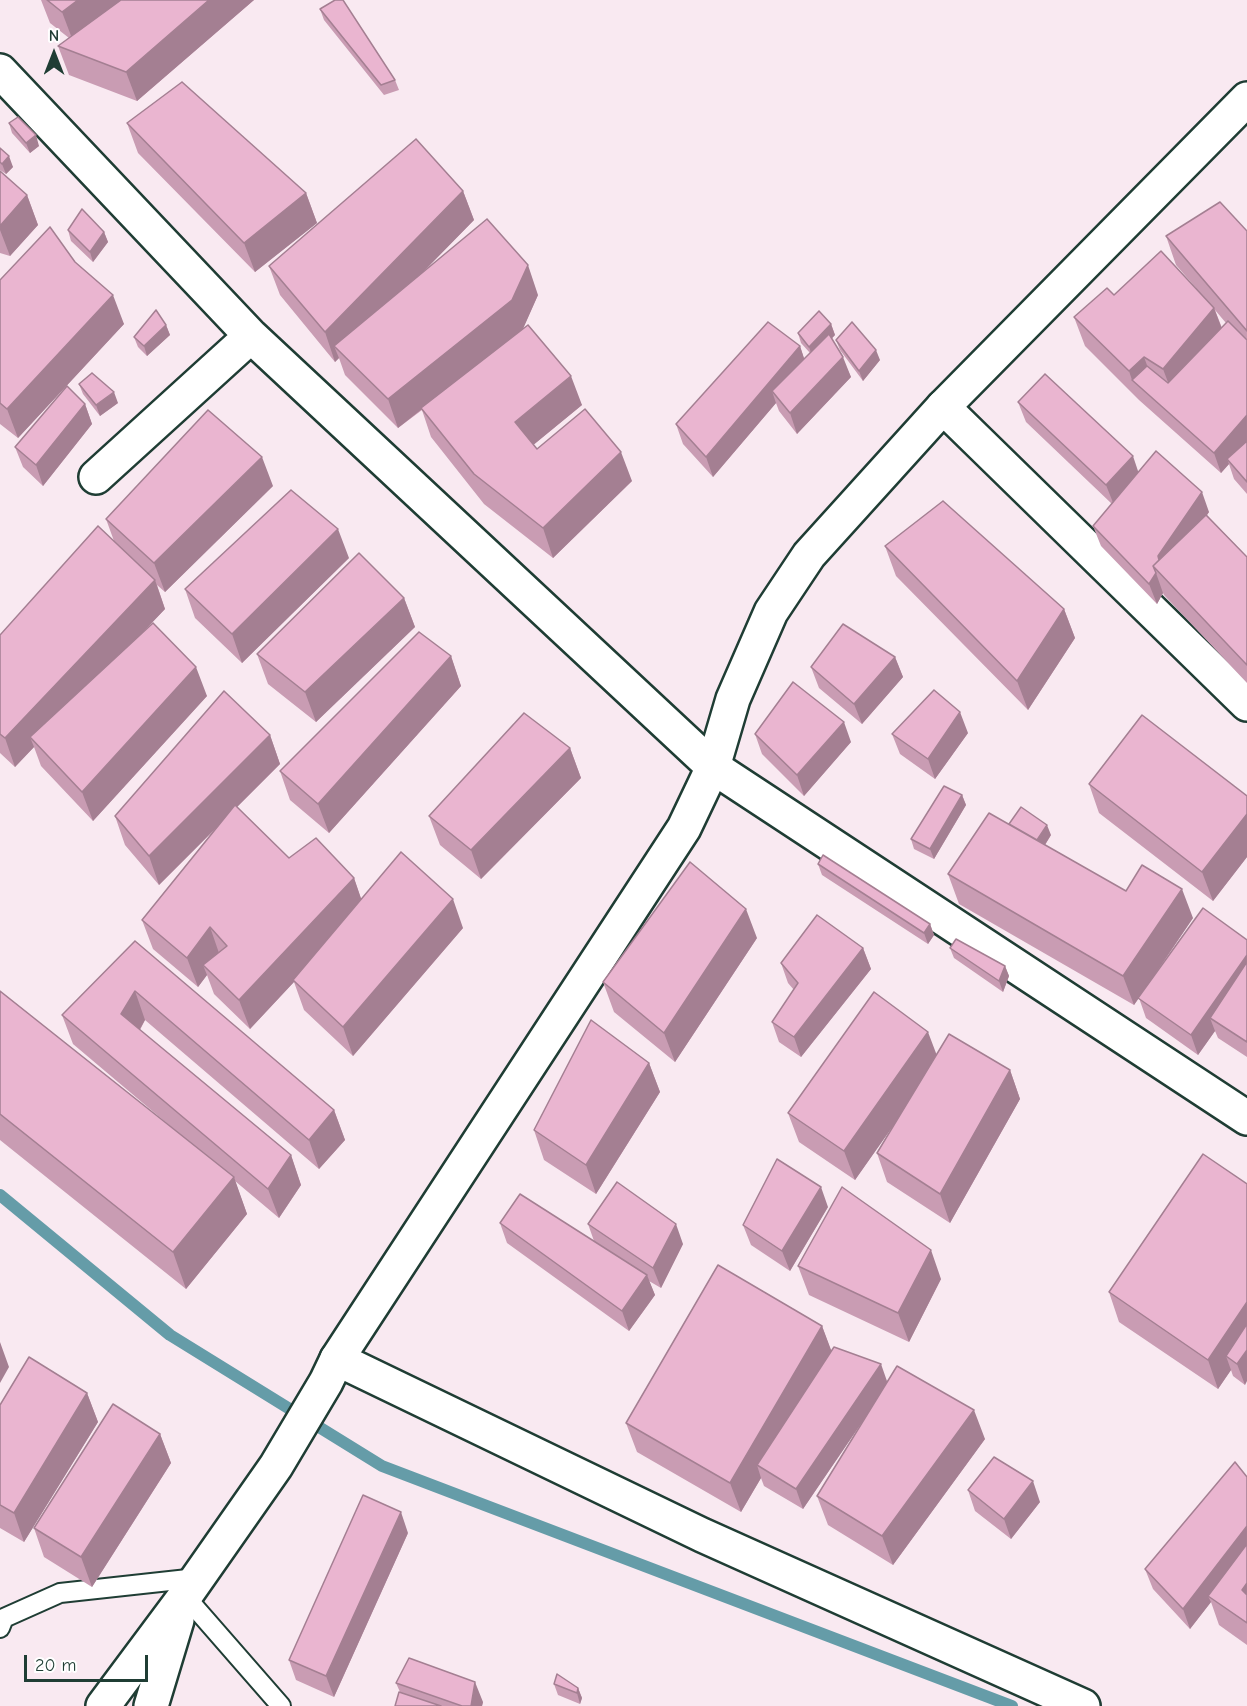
<!DOCTYPE html>
<html>
<head>
<meta charset="utf-8">
<style>
	body { margin:0 }
	#map { position:relative; width:1247px; height:1706px; overflow:hidden; background:#f9e9f1; font-family:"Comic Neue",sans-serif }
	canvas { display:block }
	.north { position:absolute; left:24px; top:24px; width:60px; height:60px; -webkit-text-stroke:4px #fff; paint-order:stroke; rotate:0deg; font-size:16px; font-weight:700; line-height:24px; text-align:center; color:#1f3d34 }
	.north::after { content:''; display:block; margin:auto; width:21px; height:27px; background:#1f3d34; clip-path:polygon(50% 0,100% 100%,50% 72%,0 100%) }
	.scale { position:absolute; left:24px; top:1655px; width:124px; height:27px; box-sizing:border-box; border:3px solid #1f3d34; border-top:0; padding-left:8px; font-size:18px; line-height:21px; white-space:nowrap; color:#1f3d34; -webkit-text-stroke:4px #fff; paint-order:stroke }
</style>
</head>
<body>
<div id="map">
<canvas width="1247" height="1706"></canvas>
<div class="north">N</div>
<div class="scale">20 m</div>
</div>
<script>
const c = document.querySelector('canvas').getContext('2d');
c.lineJoin = 'round';
const poly = rows => new Path2D(rows.map(r => 'M' + r).join(''));
function stroke(path, color, width, dash) { c.strokeStyle = color; c.lineWidth = width; c.lineCap = dash ? 'butt' : 'round'; c.setLineDash(dash || []); c.stroke(path); }
function paint(path, color) { c.fillStyle = color; c.fill(path, 'evenodd'); }
stroke(poly([
	[0,1195,170,1335,382,1466,1012,1706]
]), '#659ca8', 12);
const lane = poly([
	[185,1596,281,1706],
	[0,1628,4,1618,60,1593,197,1578]
]);
const street = poly([
	[0,71,251,336,713,767,1247,1118],
	[943,407,1247,704],
	[96,477,251,336],
	[337,1359,702,1535,1083,1706]
]);
const secondary = poly([
	[103,1706,185,1596,276,1466,326,1382,337,1359,684,828,713,767,733,699,771,612,809,555,943,407,1247,99],
	[151,1706,177,1620]
]);
stroke(lane, '#1f3d34', 22);
stroke(street, '#1f3d34', 38);
stroke(secondary, '#1f3d34', 38);
stroke(lane, '#fff', 18);
stroke(street, '#fff', 33);
stroke(secondary, '#fff', 33);
paint(poly([
	[41,0,254,0,137,101,69,75,58,46,69,38,50,23],
	[320,9,395,80,399,90,384,95,324,20],
	[9,123,39,146,30,153,12,133],
	[127,123,306,193,317,223,255,272,138,153],
	[0,148,13,167,6,174,0,170],
	[0,171,27,195,38,225,10,256,0,253],
	[463,191,474,220,421,274,538,295,523,328,582,405,533,445,537,449,632,481,553,558,484,504,431,437,422,410,398,428,345,375,339,358,335,362,280,295,269,266],
	[68,230,104,232,108,242,93,262,71,241],
	[1247,231,1247,494,1234,479,1229,464,1221,473,1139,400,1085,346,1074,317,1196,288,1176,265,1166,236],
	[1215,310,1226,323,1222,328],
	[75,262,124,324,18,438,0,424,0,280],
	[831,324,835,335,832,338,851,377,797,434,779,411,776,403,713,477,683,444,676,424,800,346,804,359,810,353,801,343,798,333],
	[166,325,170,335,147,356,138,347,134,337],
	[836,340,880,360,863,381,840,350],
	[79,384,118,403,100,416,83,394],
	[1018,402,1139,472,1209,512,1207,515,1247,557,1247,683,1164,595,1163,593,1157,604,1101,546,1093,526,1112,504,1026,422],
	[85,404,92,424,43,486,23,467,15,447],
	[273,486,165,592,157,585,165,609,140,635,207,696,93,821,41,766,34,747,15,767,0,753,0,635,114,541,106,519],
	[885,546,1064,609,1075,638,1028,710,896,576],
	[349,558,242,663,195,618,185,589],
	[404,598,415,627,316,722,268,684,257,654],
	[451,656,461,686,329,833,290,800,280,771],
	[895,657,903,677,862,724,819,688,811,667],
	[968,733,935,779,900,754,892,734],
	[755,734,851,742,804,796,762,754],
	[270,735,280,764,237,807,289,858,354,878,361,899,463,928,353,1056,304,1010,294,982,250,1029,214,994,207,975,198,987,153,949,142,920,214,830,159,885,125,845,115,816],
	[570,748,581,778,481,879,440,845,429,816],
	[1089,784,1247,796,1247,858,1247,857,1213,901,1099,813],
	[962,795,966,805,934,859,914,849,911,839],
	[1051,835,1045,845,1126,891,1193,918,1152,979,1247,940,1247,1057,1218,1038,1215,1031,1198,1055,1146,1018,1139,998,1134,1005,959,904,948,874],
	[818,864,930,924,934,935,928,944,822,875],
	[757,938,675,1062,614,1012,603,982],
	[135,941,334,1110,345,1140,319,1169,145,1020,140,1030,291,1155,301,1185,279,1218,235,1181,247,1214,186,1289,0,1140,0,991,176,1131,73,1044,62,1015],
	[863,948,871,969,801,1057,779,1042,772,1022,794,990,788,983,781,963],
	[950,948,1005,966,1009,976,1003,992,954,958],
	[936,1055,1010,1070,1020,1099,950,1223,887,1182,877,1153,894,1124,855,1180,799,1142,788,1113],
	[649,1063,660,1092,596,1194,544,1160,534,1130],
	[1247,1184,1245,1385,1233,1376,1231,1370,1218,1389,1119,1322,1109,1292],
	[828,1207,790,1271,751,1245,743,1225],
	[500,1223,594,1241,588,1224,683,1244,661,1288,649,1281,655,1295,629,1331,507,1243],
	[798,1266,941,1279,909,1342,809,1295],
	[822,1326,831,1351,985,1439,893,1565,828,1525,817,1496,871,1409,803,1509,764,1486,761,1478,741,1512,637,1452,626,1423],
	[87,1393,98,1422,24,1542,0,1528,0,1405],
	[160,1434,171,1463,92,1587,44,1557,34,1528],
	[1247,1477,1247,1645,1219,1625,1211,1602,1190,1629,1153,1589,1145,1569],
	[968,1490,1040,1502,1011,1539,975,1511],
	[408,1533,334,1697,296,1680,289,1660],
	[396,1683,483,1702,482,1706,395,1706,400,1692],
	[554,1684,578,1688,582,1698,580,1704,558,1695]
]), '#c99cb3');
paint(poly([
	[78,0,129,0,73,41,62,12],
	[209,0,254,0,137,101,126,72],
	[36,135,39,146,30,153,26,143],
	[9,156,13,167,6,174,2,164],
	[463,191,474,220,343,354,334,346,339,358,335,362,325,332],
	[306,193,317,223,255,272,244,243],
	[27,195,38,225,10,256,0,230,0,226],
	[104,232,108,242,93,262,90,252],
	[528,265,538,295,523,329,398,428,388,399],
	[113,295,124,324,18,438,7,409],
	[1214,308,1225,337,1174,398,1163,369],
	[831,324,835,335,813,358,809,347],
	[166,325,170,335,147,356,144,346],
	[800,346,807,367,772,391,776,403,713,477,706,457],
	[876,350,880,360,863,381,859,371],
	[843,357,851,377,797,434,790,413],
	[1144,357,1155,387,1132,380,1129,371],
	[571,376,582,405,526,451,515,422],
	[114,392,118,403,100,416,96,405],
	[85,404,92,424,43,486,36,465],
	[1247,415,1247,444,1227,459,1229,464,1221,473,1214,453],
	[621,452,632,481,553,558,543,528],
	[1133,456,1140,477,1114,505,1106,485],
	[262,457,273,486,165,592,154,563],
	[1202,492,1209,512,1166,575,1158,556],
	[338,529,349,558,242,663,232,634],
	[1156,573,1163,593,1157,604,1149,584],
	[155,580,165,609,37,744,30,737,34,747,15,767,5,738],
	[404,598,415,627,316,722,305,692],
	[1064,609,1075,638,1028,710,1017,681],
	[451,656,461,686,329,833,318,804],
	[895,657,903,677,862,724,854,704],
	[196,667,207,696,93,821,82,792],
	[960,712,968,733,935,779,928,759],
	[844,722,851,742,804,796,797,775],
	[270,735,280,764,159,885,149,856],
	[570,748,581,778,481,879,471,850],
	[962,795,966,805,934,859,930,849],
	[1247,814,1247,857,1213,901,1202,872],
	[1047,825,1051,835,1036,859,1032,848],
	[354,878,364,907,250,1029,239,1000],
	[1182,889,1193,918,1134,1005,1123,976],
	[453,899,463,928,353,1056,343,1027],
	[746,909,757,938,675,1062,664,1033],
	[930,924,934,935,928,944,924,933],
	[210,927,220,956,203,965,207,975,198,987,187,958],
	[863,948,871,969,801,1057,794,1037],
	[1247,955,1247,986,1210,1018,1215,1031,1198,1055,1191,1035],
	[1005,966,1009,976,1003,992,999,981],
	[135,991,145,1020,132,1043,121,1014],
	[928,1032,939,1061,855,1180,844,1151],
	[649,1063,660,1092,596,1194,586,1165],
	[1010,1070,1020,1099,950,1223,940,1194],
	[334,1110,345,1140,319,1169,309,1140],
	[291,1155,301,1185,279,1218,268,1189],
	[234,1177,247,1214,186,1289,173,1252],
	[821,1187,828,1207,790,1271,782,1251],
	[676,1224,683,1244,661,1288,653,1268],
	[931,1250,941,1279,909,1342,898,1313],
	[647,1275,655,1295,629,1331,622,1311],
	[1247,1302,1247,1347,1226,1356,1231,1370,1218,1389,1208,1360],
	[822,1326,833,1355,757,1465,761,1478,741,1512,730,1483],
	[0,1342,9,1367,0,1383],
	[1247,1350,1247,1381,1245,1385,1237,1364],
	[881,1364,888,1384,803,1509,796,1489],
	[87,1393,98,1422,24,1542,14,1513],
	[974,1410,985,1439,893,1565,882,1536],
	[160,1434,171,1463,92,1587,81,1557],
	[1033,1481,1040,1502,1011,1539,1004,1519],
	[401,1512,408,1533,334,1697,326,1676],
	[1247,1526,1247,1556,1208,1596,1211,1602,1190,1629,1183,1609],
	[1247,1583,1247,1605,1242,1590],
	[475,1682,483,1702,482,1706,471,1706],
	[578,1688,582,1698,580,1704,577,1693]
]), '#a47f92');
const building = poly([
	[47,0,78,0,62,12,47,0],
	[121,0,209,0,126,72,58,46,121,0],
	[335,0,343,0,395,80,381,85,320,9,335,0],
	[182,82,306,193,244,243,127,123,182,82],
	[18,117,36,135,26,143,9,123,18,117],
	[416,139,463,191,325,332,269,266,416,139],
	[0,148,9,156,2,164,0,162,0,148],
	[0,171,27,195,0,226,0,171],
	[1220,202,1247,231,1247,331,1166,236,1220,202],
	[82,209,104,232,90,252,68,230,82,209],
	[487,219,528,265,512,300,388,399,334,346,487,219],
	[50,227,75,262,113,295,7,409,0,403,0,280,50,227],
	[1161,251,1214,308,1163,369,1144,357,1129,371,1074,317,1107,288,1114,295,1161,251],
	[156,310,166,325,144,346,134,337,156,310],
	[819,311,831,324,809,347,798,333,819,311],
	[1228,321,1247,340,1247,415,1214,453,1132,380,1147,366,1168,383,1228,321],
	[768,322,800,346,706,457,676,424,768,322],
	[852,322,876,350,859,371,836,340,852,322],
	[528,325,571,376,515,422,537,449,585,409,621,452,543,528,474,474,421,408,528,325],
	[829,334,843,357,790,413,772,391,829,334],
	[92,373,114,392,96,405,79,384,92,373],
	[1045,374,1133,456,1106,485,1018,402,1045,374],
	[67,386,85,404,36,465,15,447,67,386],
	[208,410,262,457,154,563,106,519,208,410],
	[1247,441,1247,482,1227,459,1247,441],
	[1156,451,1202,492,1158,556,1159,560,1153,566,1156,573,1149,584,1093,526,1156,451],
	[291,490,338,529,232,634,185,589,291,490],
	[943,501,1064,609,1017,681,885,546,943,501],
	[1206,515,1247,557,1247,665,1153,566,1206,515],
	[98,526,155,580,5,738,0,734,0,635,98,526],
	[359,553,404,598,305,692,257,654,359,553],
	[153,623,196,667,82,792,30,737,153,623],
	[843,624,895,657,854,704,811,667,843,624],
	[419,632,451,656,318,804,280,771,419,632],
	[793,682,844,722,797,775,755,734,793,682],
	[934,690,960,712,928,759,892,734,934,690],
	[224,691,270,735,149,856,115,816,224,691],
	[524,713,570,748,471,850,429,816,524,713],
	[1142,715,1247,796,1247,814,1202,872,1089,784,1142,715],
	[944,786,962,795,930,849,911,839,944,786],
	[235,805,289,858,316,838,354,878,239,1000,203,965,227,946,210,927,187,958,142,920,235,805],
	[1021,807,1047,825,1037,840,1009,824,1021,807],
	[989,813,1126,891,1142,865,1182,889,1123,976,948,874,989,813],
	[401,852,453,899,343,1027,293,980,401,852],
	[823,855,930,924,924,933,818,864,823,855],
	[690,862,746,909,664,1033,603,982,690,862],
	[1203,908,1247,940,1247,955,1191,1035,1138,998,1203,908],
	[817,915,863,948,794,1037,772,1022,798,983,781,963,817,915],
	[956,939,1005,966,999,981,950,948,956,939],
	[135,941,334,1110,309,1140,135,991,121,1014,291,1155,268,1189,62,1015,135,941],
	[1247,962,1247,1042,1210,1018,1247,962],
	[0,991,234,1177,173,1252,0,1114,0,991],
	[874,992,928,1032,844,1151,788,1113,874,992],
	[591,1020,649,1063,586,1165,534,1130,591,1020],
	[949,1034,1010,1070,940,1194,877,1153,949,1034],
	[1203,1154,1247,1184,1247,1302,1208,1360,1109,1292,1203,1154],
	[777,1159,821,1187,782,1251,743,1225,777,1159],
	[617,1182,676,1224,653,1268,588,1224,617,1182],
	[842,1187,931,1250,898,1313,798,1266,842,1187],
	[520,1194,647,1275,622,1311,500,1223,520,1194],
	[718,1265,822,1326,730,1483,626,1423,718,1265],
	[1247,1324,1247,1350,1237,1364,1226,1356,1247,1324],
	[834,1347,881,1364,796,1489,757,1465,834,1347],
	[29,1357,87,1393,14,1513,0,1505,0,1405,29,1357],
	[897,1366,974,1410,882,1536,817,1496,897,1366],
	[113,1404,160,1434,81,1557,34,1528,113,1404],
	[994,1457,1033,1481,1004,1519,968,1490,994,1457],
	[1235,1462,1247,1477,1247,1526,1183,1609,1145,1569,1235,1462],
	[363,1495,401,1512,326,1676,289,1660,363,1495],
	[1247,1544,1247,1583,1242,1590,1247,1595,1247,1623,1208,1596,1247,1544],
	[409,1658,475,1682,471,1706,462,1706,396,1683,409,1658],
	[557,1674,578,1688,577,1693,554,1684,557,1674],
	[399,1692,441,1706,395,1706,399,1692]
]);
paint(building, '#eab5d0');
stroke(building, '#a47f92', 1.5);
</script>
</body>
</html>
